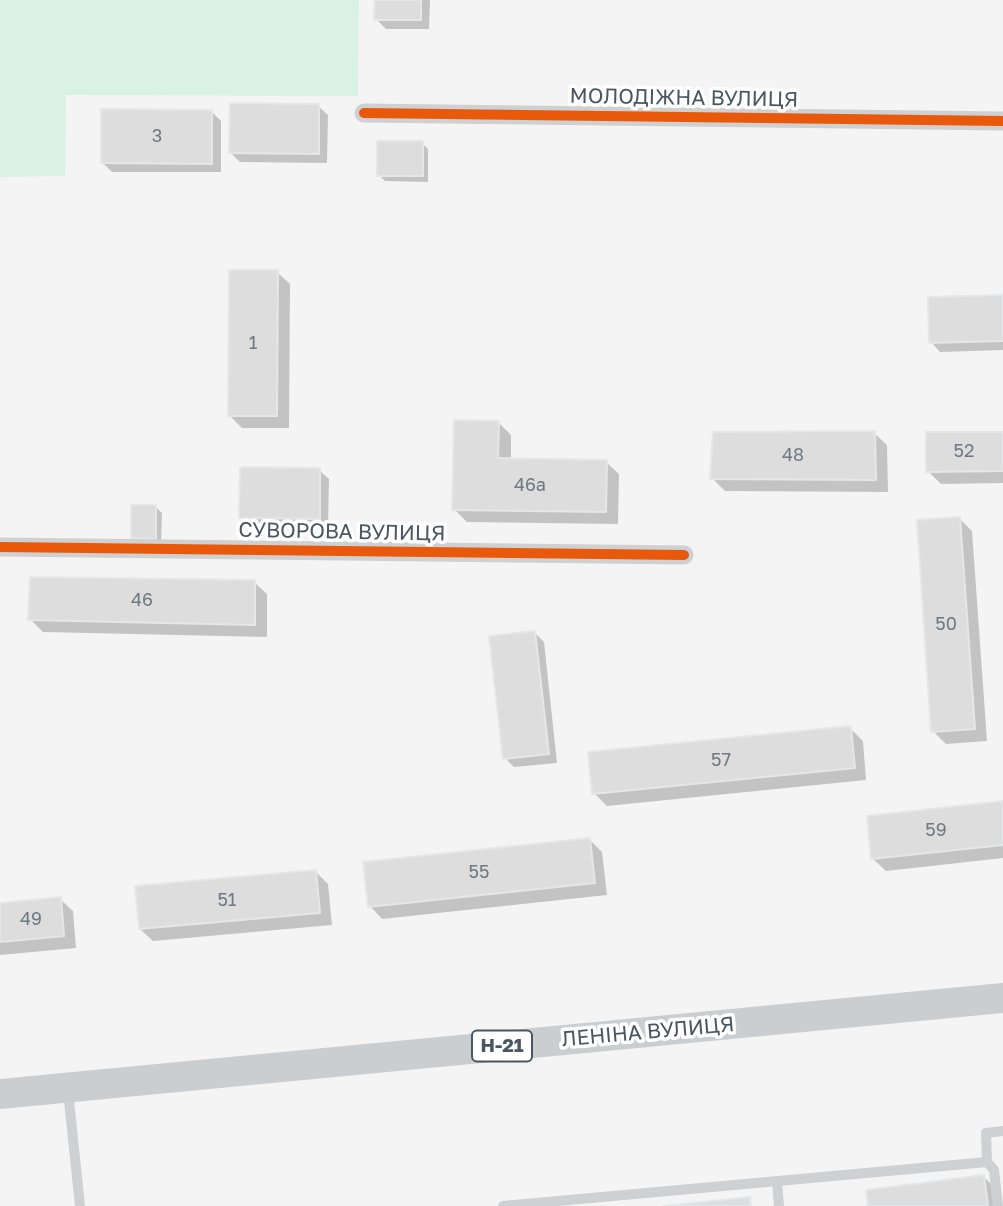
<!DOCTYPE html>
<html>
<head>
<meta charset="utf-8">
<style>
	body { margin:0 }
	canvas { display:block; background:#f4f4f4 }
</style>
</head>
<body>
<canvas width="1003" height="1206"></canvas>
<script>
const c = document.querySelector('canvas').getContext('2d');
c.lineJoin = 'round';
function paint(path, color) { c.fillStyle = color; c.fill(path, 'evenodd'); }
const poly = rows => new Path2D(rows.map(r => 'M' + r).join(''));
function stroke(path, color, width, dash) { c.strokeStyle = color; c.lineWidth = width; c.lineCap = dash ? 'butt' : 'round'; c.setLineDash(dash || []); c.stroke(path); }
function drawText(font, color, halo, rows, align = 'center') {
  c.font = font + ' "Golos Text",sans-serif'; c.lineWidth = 7; c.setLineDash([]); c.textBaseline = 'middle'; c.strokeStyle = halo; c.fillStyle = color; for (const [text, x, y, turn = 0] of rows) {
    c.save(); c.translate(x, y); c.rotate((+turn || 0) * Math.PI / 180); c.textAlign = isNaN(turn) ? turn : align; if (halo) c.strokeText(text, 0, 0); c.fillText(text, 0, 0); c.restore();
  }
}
paint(poly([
	[0,0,359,0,358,96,66,95,65,176,0,177]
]), '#d9f2e3');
paint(poly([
	[376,0,430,0,429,29,386,29,376,19],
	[318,106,328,115,327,163,240,162,231,153],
	[212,112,221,121,221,172,112,172,102,162],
	[422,143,428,149,428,182,385,181,379,175],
	[277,272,290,284,289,428,242,428,229,415],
	[1003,297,1003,350,940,352,931,342],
	[498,422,511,435,511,460,606,462,619,474,618,524,467,522,454,509],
	[874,433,887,445,888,492,725,491,712,478],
	[1003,433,1003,483,941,484,928,471],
	[319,470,329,479,328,528,250,527,241,518],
	[156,507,162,513,161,544,139,544,133,538],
	[959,518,972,531,987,741,946,744,933,731],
	[254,582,267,594,267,637,43,632,30,619],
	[534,632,544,642,557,763,514,767,505,758],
	[850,728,863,741,866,780,607,806,594,793],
	[1003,803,1003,858,886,871,873,859],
	[590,840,602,852,607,895,382,919,370,906],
	[315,871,328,884,332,925,153,941,140,929],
	[60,899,73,911,76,948,0,955,0,904],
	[984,1177,996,1189,998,1206,869,1206]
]), '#0003');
const building = poly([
	[375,0,421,0,421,20,374,20,375,0],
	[230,103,319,104,319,154,229,153,230,103],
	[101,109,212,110,212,164,101,163,101,109],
	[377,141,423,141,423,176,377,176,377,141],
	[229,270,278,270,277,416,228,416,229,270],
	[1003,295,1003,341,929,343,928,297,1003,295],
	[454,420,499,421,498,458,607,460,606,512,452,510,454,420],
	[875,431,876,480,710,479,713,432,875,431],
	[926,432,1003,432,1003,471,926,472,926,432],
	[240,467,320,468,320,519,239,518,240,467],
	[131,505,156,505,156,539,131,538,131,505],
	[960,517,975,729,931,732,917,520,960,517],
	[30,577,255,580,255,625,28,620,30,577],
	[535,631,549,754,503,759,489,636,535,631],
	[851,726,855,768,592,794,588,752,851,726],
	[1003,801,1003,845,871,859,867,816,1003,801],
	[590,838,595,883,368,907,363,862,590,838],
	[316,870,320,913,139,929,135,886,316,870],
	[61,897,64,936,0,942,0,903,61,897],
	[984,1175,988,1206,868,1206,866,1190,984,1175],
	[750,1197,751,1206,664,1206,750,1197]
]);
paint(building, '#ddddde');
stroke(building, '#e5e6e7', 2);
stroke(poly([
	[68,1091,80,1206],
	[987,1162,994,1170,998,1206],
	[777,1181,779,1206],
	[503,1206,987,1162,986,1133,1003,1131]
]), '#ced0d2', 10);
stroke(poly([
	[364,113,1003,121],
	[0,547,684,555]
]), '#ced0d2', 19);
stroke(poly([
	[0,1094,1003,998]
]), '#caced1', 30);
stroke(poly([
	[364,113,1003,121],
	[0,547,684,555]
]), '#e8590c', 10);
drawText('18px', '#707881', null, [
	["3",157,136],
	["1",253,343],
	["52",964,451],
	["48",793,455],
	["46а",530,485],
	["46",142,600],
	["50",946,624],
	["57",721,760],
	["59",936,830],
	["55",479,872],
	["51",227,900],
	["49",31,919]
]);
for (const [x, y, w] of [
	[502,1046,60]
]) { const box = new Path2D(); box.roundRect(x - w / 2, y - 15.5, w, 31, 5); c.fillStyle = '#fff'; c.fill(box); stroke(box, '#4a5661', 2); }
drawText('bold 19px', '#4a5661', null, [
	["Н-21",502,1046]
]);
drawText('21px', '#4a5661', '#fff', [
	["МОЛОДІЖНА ВУЛИЦЯ",684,98,1],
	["СУВОРОВА ВУЛИЦЯ",342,532,1],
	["ЛЕНІНА ВУЛИЦЯ",648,1032,-5]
]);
</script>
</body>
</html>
